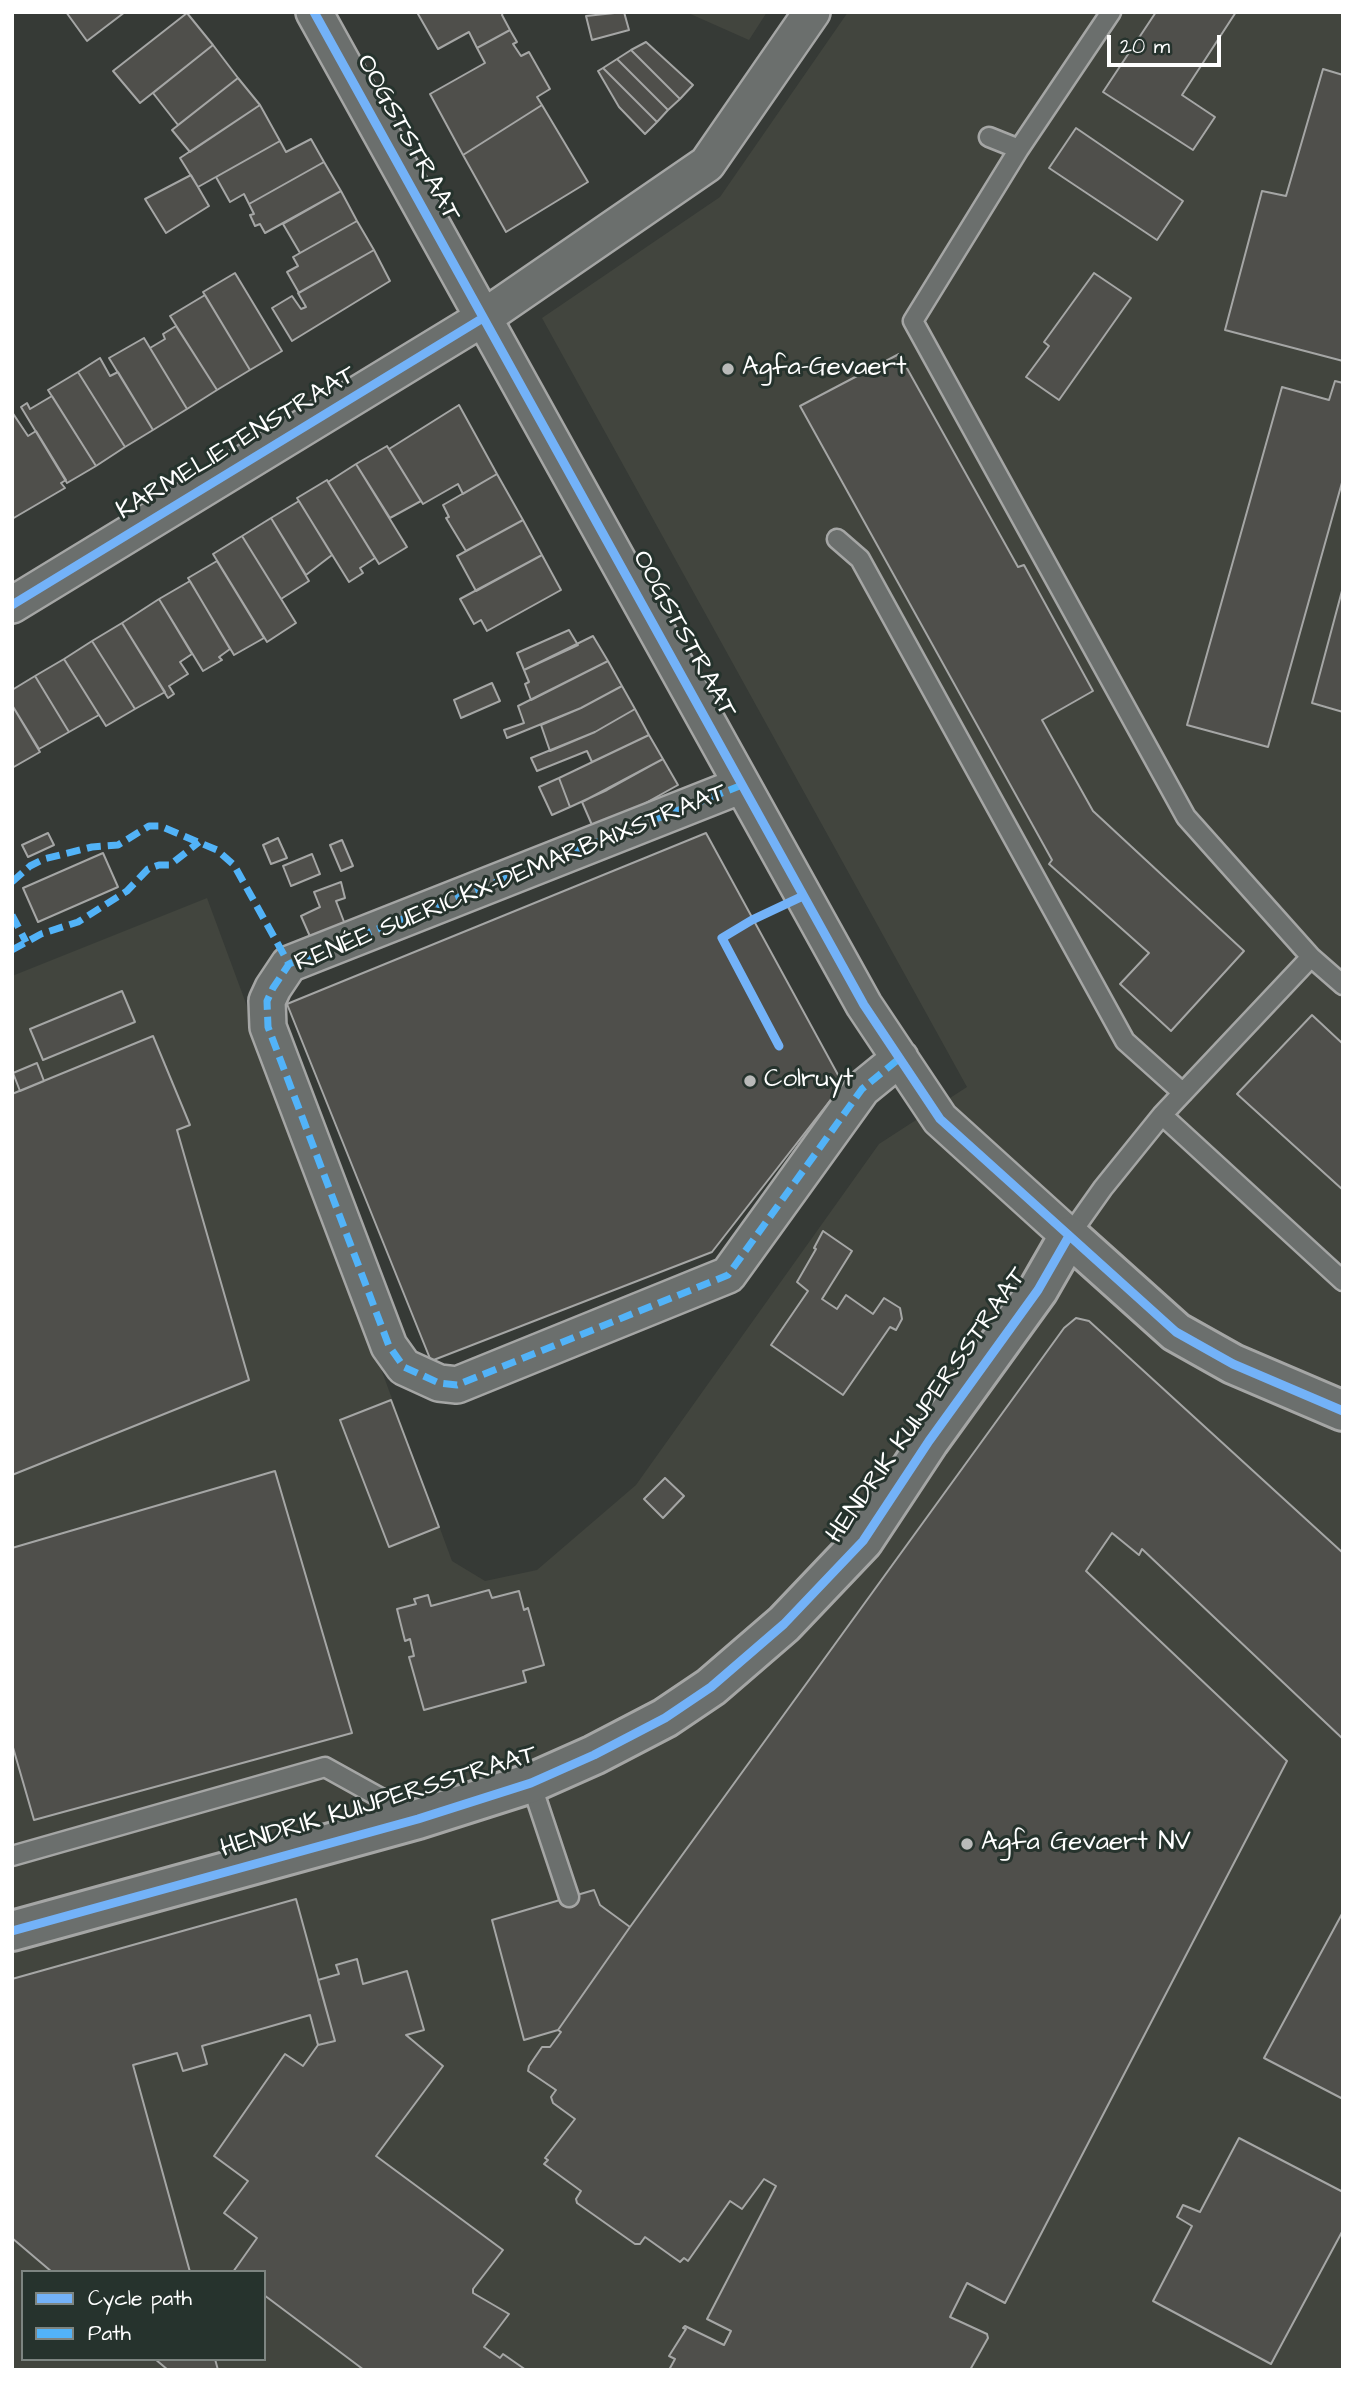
<!DOCTYPE html>
<html>
<head>
<meta charset="utf-8">
<style>
	body { margin:0 }
	#map { position:relative; width:1355px; height:2382px; overflow:hidden; background:#363a36; font-family:"Architects Daughter",sans-serif }
	canvas { display:block }
	.frame { position:absolute; inset:0; border:14px solid #fff; pointer-events:none }
	.legend { position:absolute; left:21px; top:2270px; width:245px; height:91px; box-sizing:border-box; background:#26332d; border:2px solid #7d8581; margin:0; padding:9px 12px; list-style:none; font-size:21px; color:#fff }
	.legend li { display:flex; align-items:center; gap:14px; height:35px }
	.legend b { width:35px; border:2px solid #7d8581 }
	.scale { position:absolute; left:1107px; top:35px; width:114px; height:32px; box-sizing:border-box; border:4px solid #fff; border-top:0; padding-left:9px; font-size:21px; line-height:24px; white-space:nowrap; color:#fff; -webkit-text-stroke:5px #26332d; paint-order:stroke }
</style>
</head>
<body>
<div id="map">
<canvas width="1355" height="2382"></canvas>
<div class="frame"></div>
<ul class="legend">
<li><b style="height:9px;background:#73b2f8"></b>Cycle path</li>
<li><b style="height:9px;background:#52b3f8"></b>Path</li>
</ul>
<div class="scale">20 m</div>
</div>
<script>
const c = document.querySelector('canvas').getContext('2d');
c.lineJoin = 'round';
function paint(path, color) { c.fillStyle = color; c.fill(path, 'evenodd'); }
const poly = rows => new Path2D(rows.map(r => 'M' + r).join(''));
function stroke(path, color, width, dash) { c.strokeStyle = color; c.lineWidth = width; c.lineCap = dash ? 'butt' : 'round'; c.setLineDash(dash || []); c.stroke(path); }
function drawText(font, color, halo, rows, align = 'center') {
  c.font = font + ' "Architects Daughter",sans-serif'; c.lineWidth = 6; c.setLineDash([]); c.textBaseline = 'middle'; c.strokeStyle = halo; c.fillStyle = color; for (const [text, x, y, turn = 0] of rows) {
    c.save(); c.translate(x, y); c.rotate((+turn || 0) * Math.PI / 180); c.textAlign = isNaN(turn) ? turn : align; if (halo) c.strokeText(text, 0, 0); c.fillText(text, 0, 0); c.restore();
  }
}
paint(poly([
	[686,12,767,12,749,40],
	[848,12,1343,12,1343,2370,12,2370,12,976,207,898,452,1561,485,1581,537,1570,636,1485,879,1144,967,1087,542,318,720,197],
	[23,2272,264,2272,264,2359,23,2359]
]), '#42453e');
const building = poly([
	[66,12,125,12,87,41,66,12],
	[421,12,503,12,502,15,510,30,477,48,469,32,438,49,418,14,421,12],
	[624,12,629,30,592,40,586,16,624,12],
	[1156,12,1236,12,1182,95,1215,117,1193,150,1103,92,1156,12],
	[187,13,213,45,140,103,113,71,187,13],
	[510,30,517,42,513,44,521,56,529,52,550,89,537,97,542,105,463,155,430,94,485,63,477,48,510,30],
	[646,42,693,85,680,99,631,50,646,42],
	[213,45,238,78,178,125,153,93,213,45],
	[631,50,680,99,668,110,617,59,631,50],
	[617,59,668,110,657,122,603,68,617,59],
	[603,68,657,122,645,134,619,107,598,71,603,68],
	[1323,69,1343,75,1343,361,1225,330,1262,191,1286,196,1323,69],
	[238,78,260,105,190,152,172,130,238,78],
	[260,105,280,141,198,187,180,158,260,105],
	[542,105,588,182,506,232,463,155,542,105],
	[1076,128,1183,201,1157,240,1049,168,1076,128],
	[311,139,324,162,249,204,244,194,230,202,216,177,280,141,286,152,311,139],
	[324,162,341,191,265,233,260,224,255,226,250,215,254,214,249,204,324,162],
	[191,175,209,206,166,233,145,199,191,175],
	[341,191,357,221,300,253,283,224,341,191],
	[357,221,374,250,299,293,287,272,298,266,293,257,357,221],
	[374,250,390,281,292,341,272,308,292,296,301,309,306,307,298,293,374,250],
	[235,273,282,351,250,370,203,292,235,273],
	[1094,273,1131,298,1059,400,1026,377,1049,346,1044,342,1094,273],
	[205,295,250,370,217,390,170,316,205,295],
	[176,326,217,390,187,409,150,348,165,339,163,334,176,326],
	[144,338,187,409,153,430,109,358,144,338],
	[899,354,1018,567,1024,565,1093,691,1042,720,1093,811,1244,951,1171,1031,1120,984,1149,953,1049,864,1052,860,800,406,899,354],
	[100,358,110,376,118,372,153,430,125,447,78,372,100,358],
	[78,372,125,447,96,466,48,390,78,372],
	[1335,381,1343,383,1343,479,1268,747,1187,725,1282,387,1329,400,1335,381],
	[52,396,96,466,67,483,21,407,27,403,30,409,52,396],
	[459,405,497,474,463,494,458,484,423,504,389,449,459,405],
	[12,412,28,436,36,431,66,480,61,483,65,488,12,519,12,412],
	[387,446,421,501,390,518,356,464,387,446],
	[356,464,407,547,379,564,328,482,356,464],
	[497,474,523,520,466,551,446,518,449,517,443,505,497,474],
	[327,480,375,558,360,568,363,573,349,582,297,498,327,480],
	[299,501,332,555,306,575,271,518,299,501],
	[271,518,309,581,281,599,242,536,271,518],
	[523,520,542,555,476,591,457,556,523,520],
	[242,536,296,623,267,642,213,554,242,536],
	[542,555,561,590,487,631,481,620,474,624,460,599,542,555],
	[217,561,264,638,234,655,188,578,217,561],
	[190,581,230,649,219,657,222,660,203,671,159,599,190,581],
	[1343,587,1343,712,1312,703,1343,587],
	[159,599,192,654,180,662,188,674,169,686,174,694,168,698,122,623,159,599],
	[122,623,165,692,135,709,92,641,122,623],
	[569,630,578,645,524,670,517,653,569,630],
	[593,636,608,661,531,700,525,684,529,682,524,670,593,636],
	[92,641,135,709,106,726,64,659,92,641],
	[64,659,99,715,69,732,35,676,64,659],
	[608,661,622,686,581,708,507,738,504,730,524,723,518,706,608,661],
	[35,676,69,732,39,749,12,705,12,690,35,676],
	[492,683,500,701,461,718,454,700,492,683],
	[622,686,635,709,595,732,550,751,541,725,581,708,622,686],
	[12,705,40,752,12,768,12,705],
	[635,709,649,735,592,762,587,751,537,771,531,758,595,732,635,709],
	[649,735,663,759,607,790,570,807,559,778,649,735],
	[663,759,678,785,633,810,592,825,582,802,663,759],
	[559,778,570,807,552,815,539,787,559,778],
	[48,833,54,845,28,857,22,845,48,833],
	[706,833,843,1084,712,1252,431,1361,287,1004,706,833],
	[278,838,287,858,271,864,263,845,278,838],
	[342,840,353,866,341,871,330,845,342,840],
	[103,853,118,887,38,922,23,888,103,853],
	[312,854,320,874,291,886,283,866,312,854],
	[341,882,345,898,336,901,346,927,312,941,301,916,320,907,314,892,341,882],
	[122,991,135,1022,43,1060,30,1029,122,991],
	[1312,1015,1343,1044,1343,1190,1237,1094,1312,1015],
	[153,1036,190,1125,177,1130,249,1380,12,1475,12,1094,153,1036],
	[37,1063,44,1081,20,1091,13,1073,37,1063],
	[823,1231,852,1251,822,1299,837,1309,846,1295,873,1314,884,1298,900,1308,902,1319,896,1330,890,1327,843,1395,771,1345,808,1291,797,1282,816,1249,814,1248,823,1231],
	[1076,1318,1089,1321,1343,1553,1343,1739,1142,1549,1139,1555,1112,1533,1086,1571,1287,1761,1005,2303,967,2283,950,2317,987,2334,988,2338,970,2370,669,2370,675,2359,669,2356,686,2329,683,2328,685,2326,724,2345,731,2331,707,2319,776,2186,764,2179,742,2209,730,2201,688,2261,684,2258,680,2262,645,2237,640,2244,635,2244,577,2203,576,2199,581,2191,544,2164,548,2160,545,2158,575,2119,553,2103,551,2097,556,2090,528,2071,529,2066,542,2047,550,2047,561,2032,558,2030,630,1927,1064,1328,1076,1318],
	[391,1400,439,1527,389,1547,340,1420,391,1400],
	[275,1471,352,1733,34,1820,12,1744,12,1548,275,1471],
	[665,1478,684,1496,663,1518,644,1499,665,1478],
	[489,1590,492,1598,519,1591,524,1610,528,1608,544,1665,523,1671,526,1682,424,1710,409,1657,414,1656,410,1639,405,1641,397,1609,416,1604,414,1599,428,1595,431,1606,489,1590],
	[594,1890,600,1905,630,1927,558,2030,524,2040,492,1920,594,1890],
	[296,1899,335,2041,318,2045,310,2015,202,2046,207,2064,183,2071,177,2053,133,2065,190,2272,52,2272,12,2238,12,1979,296,1899],
	[1343,1912,1343,2099,1264,2058,1343,1912],
	[357,1959,363,1984,407,1971,424,2030,406,2035,443,2066,376,2156,503,2250,473,2289,473,2293,509,2314,484,2347,500,2358,503,2354,526,2370,364,2370,264,2295,264,2272,233,2272,257,2238,224,2213,248,2181,214,2156,285,2054,303,2066,318,2045,335,2041,318,1980,339,1974,336,1965,357,1959],
	[1239,2138,1343,2192,1343,2230,1271,2364,1153,2301,1192,2226,1177,2217,1183,2205,1200,2212,1239,2138],
	[155,2359,215,2359,218,2370,168,2370,155,2359]
]);
paint(building, '#4f4f4b');
stroke(building, '#a5a6a5', 2);
const lane = poly([
	[989,137,1019,149,913,321,1186,817,1311,957],
	[1019,149,1111,12],
	[837,539,860,559,1125,1041,1183,1093],
	[1162,1115,1343,1281],
	[1069,1236,1103,1188,1162,1115,1311,957,1343,985],
	[531,1783,569,1897],
	[12,1856,325,1767,415,1817]
]);
const street = poly([
	[314,12,864,1005,940,1119,1069,1236],
	[12,605,483,318,707,164,812,12],
	[742,785,289,964,273,988,267,1001,268,1027,389,1346,404,1367,439,1383,457,1385,728,1275,862,1089,900,1058]
]);
const secondary = poly([
	[12,1931,418,1819,531,1783,594,1755,665,1718,711,1687,784,1624,863,1541,929,1441,1038,1290,1069,1236,1176,1332,1233,1364,1343,1411]
]);
stroke(lane, '#a5a6a5', 23);
stroke(street, '#a5a6a5', 40);
stroke(secondary, '#a5a6a5', 44);
stroke(lane, '#6b6f6d', 18);
stroke(street, '#6b6f6d', 35);
stroke(secondary, '#6b6f6d', 38);
stroke(poly([
	[742,785,289,964,273,988,267,1001,268,1027,389,1346,404,1367,439,1383,457,1385,728,1275,862,1089,900,1058],
	[12,882,30,866,44,859,92,847,118,845,149,826,160,826,217,850,234,865,289,964],
	[12,915,26,942],
	[12,950,41,934,78,922,127,891,148,869,159,865,170,865,199,842]
]), '#52b3f8', 7, [14, 7]);
stroke(poly([
	[314,12,864,1005,940,1119,1176,1332,1233,1364,1343,1411],
	[12,605,483,318],
	[779,1046,722,938,752,920,803,896],
	[12,1931,418,1819,531,1783,594,1755,665,1718,711,1687,784,1624,863,1541,929,1441,1038,1290,1069,1236]
]), '#73b2f8', 9);
for (const [x, y, r, color] of [
	[728,369,7,"#b9bab9"],
	[750,1081,7,"#b9bab9"],
	[967,1844,7,"#b9bab9"]
]) { const dot = new Path2D(); dot.arc(x, y, r, 0, 2 * Math.PI); c.fillStyle = color; c.fill(dot); stroke(dot, '#26332d', 2.5); }
drawText('26px', '#fff', '#26332d', [
	["OOGSTSTRAAT",407,139,61],
	["KARMELIETENSTRAAT",237,444,-31],
	["OOGSTSTRAAT",683,635,61],
	["RENÉE SUERICKX-DEMARBAIXSTRAAT",511,879,-22],
	["HENDRIK KUIJPERSSTRAAT",928,1406,-55],
	["HENDRIK KUIJPERSSTRAAT",379,1803,-17]
]);
drawText('26px', '#fff', '#26332d', [
	["Agfa-Gevaert",742,369],
	["Colruyt",764,1081],
	["Agfa Gevaert NV",981,1844]
], 'left');
</script>
</body>
</html>
